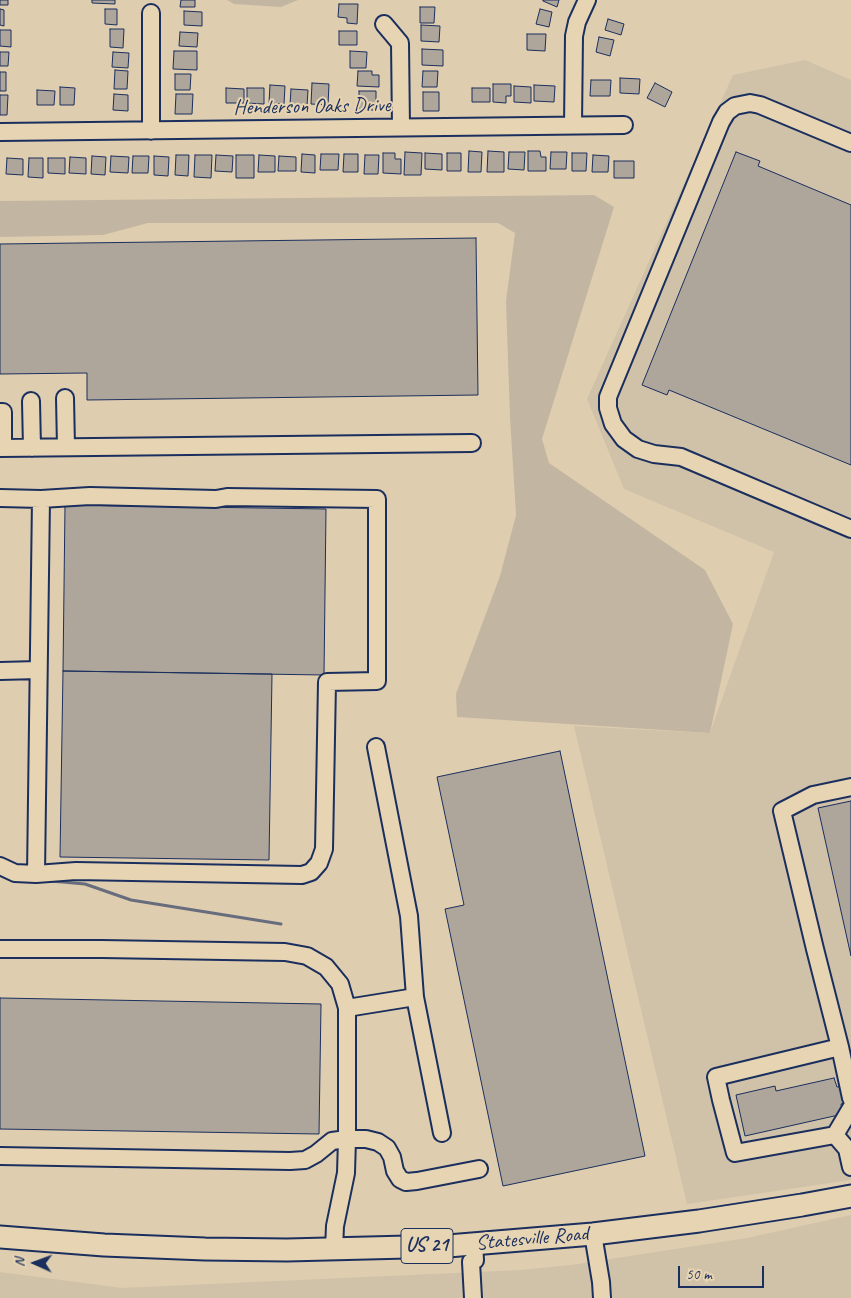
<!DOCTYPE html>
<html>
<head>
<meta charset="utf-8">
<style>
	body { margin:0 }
	#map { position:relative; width:851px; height:1298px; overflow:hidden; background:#dfcdaf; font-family:Caveat,sans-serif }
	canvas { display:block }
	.north { position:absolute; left:10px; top:1238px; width:50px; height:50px; -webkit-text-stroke:4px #e7d4b2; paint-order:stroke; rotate:272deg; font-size:14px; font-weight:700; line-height:20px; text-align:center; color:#1b2f5e }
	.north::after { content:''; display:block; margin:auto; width:18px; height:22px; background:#1b2f5e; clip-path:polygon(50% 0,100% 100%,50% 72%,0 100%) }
	.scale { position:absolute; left:678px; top:1266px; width:86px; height:22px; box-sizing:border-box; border:2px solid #1b2f5e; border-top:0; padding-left:6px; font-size:15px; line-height:18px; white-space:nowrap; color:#1b2f5e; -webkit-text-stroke:4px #e7d4b2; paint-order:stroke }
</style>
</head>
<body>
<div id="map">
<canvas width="851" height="1298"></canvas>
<div class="north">N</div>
<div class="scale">50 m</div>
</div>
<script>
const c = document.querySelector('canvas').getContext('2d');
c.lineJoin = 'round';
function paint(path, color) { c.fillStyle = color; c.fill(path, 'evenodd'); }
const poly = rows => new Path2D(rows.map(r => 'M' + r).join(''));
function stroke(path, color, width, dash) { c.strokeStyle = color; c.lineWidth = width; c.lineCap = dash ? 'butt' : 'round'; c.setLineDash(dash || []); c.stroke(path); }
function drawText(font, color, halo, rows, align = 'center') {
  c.font = font + ' Caveat,sans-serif'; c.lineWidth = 4; c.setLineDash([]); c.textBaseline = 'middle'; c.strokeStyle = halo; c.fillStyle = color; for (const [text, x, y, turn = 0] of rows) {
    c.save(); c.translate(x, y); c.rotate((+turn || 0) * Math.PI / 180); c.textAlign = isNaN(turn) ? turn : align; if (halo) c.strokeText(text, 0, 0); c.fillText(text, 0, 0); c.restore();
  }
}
paint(poly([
	[805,60,851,80,851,1180,687,1204,574,726,710,733,774,552,624,489,587,399,733,75],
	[851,1215,851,1298,0,1298,0,1272,122,1288,521,1270,571,1265,747,1238]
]), '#d0c1a9');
paint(poly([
	[227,0,298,0,281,7,234,4],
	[594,195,614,207,542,439,549,463,705,570,733,624,710,733,457,717,456,694,500,576,516,515,510,417,506,301,515,233,498,223,148,223,103,235,0,237,0,201]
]), '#c2b6a3');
stroke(poly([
	[51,881,85,884,131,900,281,924]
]), '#686d7e', 3);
const building = poly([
	[0,0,8,0,8,5,0,5,0,0],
	[92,0,115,0,115,4,92,3,92,0],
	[181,0,195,0,195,7,180,7,181,0],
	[543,0,559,0,557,7,543,1,543,0],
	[339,4,358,4,357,24,347,23,347,18,338,17,339,4],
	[420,7,435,7,434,23,420,23,420,7],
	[0,9,4,10,4,26,0,25,0,9],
	[105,9,117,9,117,25,105,24,105,9],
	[540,9,552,12,549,27,536,24,540,9],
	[184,11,202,12,202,26,184,25,184,11],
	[608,19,624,24,621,35,605,30,608,19],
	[421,25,440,26,439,42,421,41,421,25],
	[110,29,124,29,123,48,110,47,110,29],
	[0,30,11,30,11,47,0,46,0,30],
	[339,31,357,31,357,45,339,45,339,31],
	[180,32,198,33,197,47,179,46,180,32],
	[527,34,546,34,545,51,527,50,527,34],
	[599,37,614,40,610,56,596,52,599,37],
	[422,49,443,50,443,66,422,65,422,49],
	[174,51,197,51,197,70,173,69,174,51],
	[350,51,367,52,366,68,350,68,350,51],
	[0,52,9,52,8,66,0,66,0,52],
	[113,52,129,53,128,68,112,67,113,52],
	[115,70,128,71,127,89,114,89,115,70],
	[358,71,372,71,372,75,379,75,379,87,357,86,358,71],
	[423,71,438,71,437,87,422,87,423,71],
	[0,72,6,72,6,91,0,91,0,72],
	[175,74,191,74,190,90,175,90,175,74],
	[620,78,640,79,639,94,620,93,620,78],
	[591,80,611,80,610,96,590,96,591,80],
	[312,83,329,84,328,105,311,104,312,83],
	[655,83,672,92,665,107,647,98,655,83],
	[493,84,511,84,511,96,506,96,506,103,493,102,493,84],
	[270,85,285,86,284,104,269,103,270,85],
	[534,85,555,86,554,102,534,101,534,85],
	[514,86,531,87,531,103,514,102,514,86],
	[60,87,75,88,74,105,60,105,60,87],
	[226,88,244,89,244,103,226,103,226,88],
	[247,88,264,88,264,104,247,103,247,88],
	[472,88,490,88,490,102,472,102,472,88],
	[291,89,308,90,307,106,290,105,291,89],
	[37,90,55,91,54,105,37,105,37,90],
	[359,91,376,91,376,110,359,110,359,91],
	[423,92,439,92,439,111,423,111,423,92],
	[114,94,128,95,128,111,113,110,114,94],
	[176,94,193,94,192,114,175,114,176,94],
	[0,95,8,95,7,115,0,115,0,95],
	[469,151,482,152,481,172,468,172,469,151],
	[488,151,504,152,504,172,487,172,488,151],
	[528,151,540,151,541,157,546,157,546,171,528,171,528,151],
	[405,152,422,153,421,175,404,175,405,152],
	[509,152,525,152,524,170,508,169,509,152],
	[551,152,567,152,566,169,550,169,551,152],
	[736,152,760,161,758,166,851,205,851,465,669,390,667,395,642,385,736,152],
	[383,153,395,153,395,159,401,159,401,174,383,173,383,153],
	[425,153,442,154,442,170,425,169,425,153],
	[447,153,461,153,461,171,447,171,447,153],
	[572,153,587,153,586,171,572,171,572,153],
	[302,154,315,155,315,173,301,172,302,154],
	[321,154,339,154,338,170,320,170,321,154],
	[344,154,358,154,358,172,343,172,344,154],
	[176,155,189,155,188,176,175,175,176,155],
	[195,155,212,155,211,178,194,177,195,155],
	[216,155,233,156,232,172,215,171,216,155],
	[236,155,254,155,254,178,236,178,236,155],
	[259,155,275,156,275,172,258,172,259,155],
	[365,155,379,155,378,174,364,174,365,155],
	[593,155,609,156,608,172,592,172,593,155],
	[92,156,106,157,105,175,91,174,92,156],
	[111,156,129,157,128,173,110,172,111,156],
	[133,156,149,156,148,173,132,173,133,156],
	[154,156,169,157,168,176,154,175,154,156],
	[279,156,296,157,296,171,278,171,279,156],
	[70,157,86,158,86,174,69,173,70,157],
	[7,158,23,159,23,175,6,174,7,158],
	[29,158,43,158,43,178,28,177,29,158],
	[48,158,65,158,65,174,48,173,48,158],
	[614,161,634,161,634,178,614,178,614,161],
	[476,238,478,395,87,400,87,373,0,374,0,244,476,238],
	[65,505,326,509,324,675,63,671,65,505],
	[63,671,272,674,269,860,60,857,63,671],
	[560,751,645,1156,503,1186,445,909,464,905,437,777,560,751],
	[851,801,851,956,818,808,851,801],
	[0,998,321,1004,319,1134,0,1129,0,998],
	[834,1078,837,1087,845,1086,848,1102,841,1104,843,1114,745,1136,736,1095,775,1086,776,1091,834,1078]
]);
paint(building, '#aea69a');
stroke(building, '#1b2f5e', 1);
const minor = poly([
	[151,13,151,131],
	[384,24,400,43,401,127],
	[573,125,574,36,577,22,587,0],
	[0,132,624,125],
	[851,143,760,105,750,103,735,106,727,112,721,122,608,397,608,408,613,424,624,439,638,449,654,454,681,457,851,529],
	[65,398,66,447],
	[31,401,32,448],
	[0,412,3,412,3,448],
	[0,448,472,443],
	[0,498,41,499,36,874,15,873,0,866],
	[0,671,38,670],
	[376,747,409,916,415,997],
	[36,874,76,871,302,875,311,872,319,863,324,849,327,682,377,681,377,499,227,497,216,499,90,496,41,499],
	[0,949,102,949,285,952,307,956,326,967,340,984,347,1008,347,1139,366,1139,378,1142,387,1148,392,1157,395,1171,400,1179,406,1182,417,1181,479,1169],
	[347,1008,415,997,442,1133],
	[840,1047,815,949,782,811,813,795,851,787],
	[851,1098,840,1047,716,1077,721,1100,735,1153,835,1135,851,1108],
	[835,1135,847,1149,851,1167],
	[0,1156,290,1161,305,1160,316,1154,332,1141,347,1139,346,1173,335,1226,334,1249],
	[593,1234,601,1282,602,1298],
	[473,1298,471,1262,475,1260,474,1244]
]);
const major = poly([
	[0,1237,104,1245,205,1249,287,1250,448,1246,593,1234,699,1221,802,1205,851,1196]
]);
stroke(minor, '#1b2f5e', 20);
stroke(major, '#1b2f5e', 25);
stroke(minor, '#e7d4b2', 16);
stroke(major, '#e7d4b2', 21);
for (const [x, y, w] of [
	[427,1246,52]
]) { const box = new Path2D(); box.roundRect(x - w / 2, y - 17.5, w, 35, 4); c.fillStyle = '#e7d4b2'; c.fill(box); stroke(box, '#1b2f5e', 1); }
drawText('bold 20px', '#1b2f5e', null, [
	["US 21",427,1246]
]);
drawText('21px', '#1b2f5e', '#e7d4b2', [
	["Henderson Oaks Drive",312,107,-1],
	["Statesville Road",532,1239,-5]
]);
</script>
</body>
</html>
